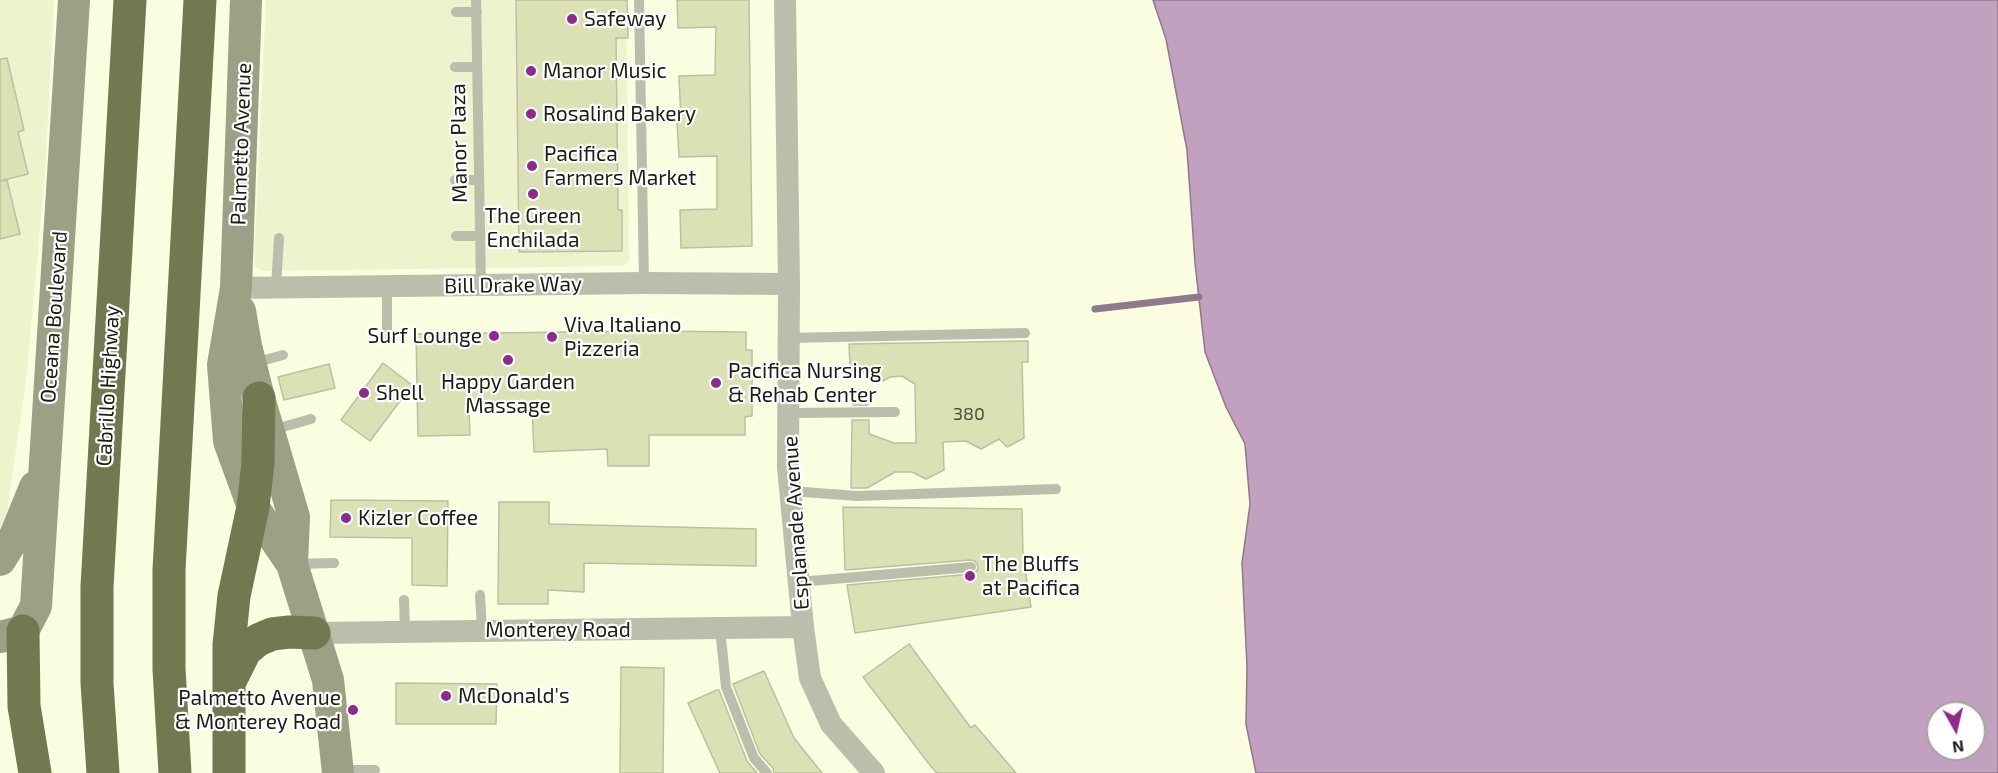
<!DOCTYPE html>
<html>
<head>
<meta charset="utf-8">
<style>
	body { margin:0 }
	#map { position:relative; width:1998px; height:773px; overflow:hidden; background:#fafde0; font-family:"Exo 2",sans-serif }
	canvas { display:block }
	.north { position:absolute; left:1926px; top:701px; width:60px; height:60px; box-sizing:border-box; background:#fff; border:2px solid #a4a5a0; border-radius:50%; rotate:172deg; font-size:16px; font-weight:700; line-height:24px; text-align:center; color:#1c1d12 }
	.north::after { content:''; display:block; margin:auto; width:21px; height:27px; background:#91298d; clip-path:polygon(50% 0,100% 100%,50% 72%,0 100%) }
</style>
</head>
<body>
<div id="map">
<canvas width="1998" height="773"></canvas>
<div class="north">N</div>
</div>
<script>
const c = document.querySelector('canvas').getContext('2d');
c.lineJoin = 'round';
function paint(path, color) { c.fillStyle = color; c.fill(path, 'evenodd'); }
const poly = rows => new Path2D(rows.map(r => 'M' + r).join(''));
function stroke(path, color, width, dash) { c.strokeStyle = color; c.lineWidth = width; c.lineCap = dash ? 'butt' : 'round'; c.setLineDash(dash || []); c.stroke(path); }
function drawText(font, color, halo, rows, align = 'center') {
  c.font = font + ' "Exo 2",sans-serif'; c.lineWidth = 4.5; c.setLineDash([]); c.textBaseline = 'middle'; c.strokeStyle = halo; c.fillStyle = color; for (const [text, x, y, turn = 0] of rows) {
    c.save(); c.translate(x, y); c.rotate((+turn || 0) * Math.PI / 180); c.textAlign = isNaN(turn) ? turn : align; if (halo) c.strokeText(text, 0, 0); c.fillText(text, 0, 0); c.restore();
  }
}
paint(poly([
	[0,0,54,0,45,175,26,381,7,511,0,529],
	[266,0,626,0,629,261,624,266,264,271,259,269,255,267,254,262]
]), '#eef3ce');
const water = poly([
	[1153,0,1998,0,1998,773,1256,773,1246,724,1247,666,1242,563,1250,504,1245,444,1226,407,1205,352,1195,263,1187,150,1166,39,1153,0],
	[1938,713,1974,713,1974,749,1938,749,1938,713]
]);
paint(water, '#c2a0bf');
stroke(water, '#90798b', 1.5);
stroke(poly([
	[1095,309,1199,297]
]), '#90798b', 7);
const building = poly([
	[516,0,627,0,628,38,616,38,618,210,622,210,622,251,519,252,516,0],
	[677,0,749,0,752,246,681,248,680,210,717,209,717,156,679,157,677,122,681,121,679,76,715,75,716,27,678,28,677,0],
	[7,58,24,130,18,132,28,174,0,181,0,59,7,58],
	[7,180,20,234,0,239,0,181,7,180],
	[648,331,746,332,746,350,752,350,752,416,745,417,745,435,649,435,649,466,608,466,607,449,534,452,532,405,469,406,470,435,418,436,416,334,648,331],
	[1028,341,1028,362,1022,362,1024,438,1007,447,999,439,981,449,966,441,943,442,944,470,926,479,912,472,895,472,867,488,851,488,852,420,869,420,869,434,894,443,916,443,915,384,902,376,890,377,883,381,850,366,849,344,1028,341],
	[383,363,412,385,370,441,341,420,383,363],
	[329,364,335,388,284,400,278,377,329,364],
	[853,390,868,390,868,405,853,405,853,390],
	[331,500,448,501,447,586,412,585,412,538,330,537,331,500],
	[499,502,549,502,549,524,756,529,756,566,584,563,584,592,548,590,548,604,498,604,499,502],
	[843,507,1022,509,1023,557,1031,607,855,633,847,585,972,574,977,571,978,566,975,561,970,560,845,570,843,507],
	[909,644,971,728,975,725,1016,773,937,773,929,764,863,677,909,644],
	[621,667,664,668,663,773,620,773,621,667],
	[764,671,794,738,822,773,774,773,773,768,760,754,733,684,764,671],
	[396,683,497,684,496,724,396,724,396,683],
	[717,690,719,690,747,761,757,773,720,773,688,703,717,690]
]);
paint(building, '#dce1b5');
stroke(building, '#bcc0a3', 1.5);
stroke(poly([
	[476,0,481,286],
	[639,0,644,283],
	[456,12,477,12],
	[455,67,477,67],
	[455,180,479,180],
	[456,236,480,236],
	[276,287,279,238],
	[387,338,387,286],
	[789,338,1025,333],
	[254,363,283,355],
	[789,413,895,412],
	[272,430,311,419],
	[791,491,857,496,1056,489],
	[295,564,334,563],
	[799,582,971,567],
	[480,595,482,631],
	[404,600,405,632],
	[720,628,726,687,754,758,767,773],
	[341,770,375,770]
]), '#bbbeab', 10);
stroke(poly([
	[785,0,789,284,788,467,803,627,810,678,831,724,874,773],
	[236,288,644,283,789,284],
	[314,633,803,627]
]), '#bbbeab', 22);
stroke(poly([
	[246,0,236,288,223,365,229,441,253,507,292,564,328,680,338,773],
	[240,311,246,346,259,398,294,517,292,564],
	[0,560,15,536,35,487],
	[0,637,23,631,36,606,74,0]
]), '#9ca084', 32);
stroke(poly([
	[23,631,24,706,35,773],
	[229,683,245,651,258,640,272,634,289,632,314,633],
	[103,773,97,683,97,587,130,0],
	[175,773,169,669,169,570,200,0],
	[229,773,229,645,234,596,253,507,258,463,259,398]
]), '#747850', 33);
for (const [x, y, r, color] of [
	[572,19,6,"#91298d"],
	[531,71,6,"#91298d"],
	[531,114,6,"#91298d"],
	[532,166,6,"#91298d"],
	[533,194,6,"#91298d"],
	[494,336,6,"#91298d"],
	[552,337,6,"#91298d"],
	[508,360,6,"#91298d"],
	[716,383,6,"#91298d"],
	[364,393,6,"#91298d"],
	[346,518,6,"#91298d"],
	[970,576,6,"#91298d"],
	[446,696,6,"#91298d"],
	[353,710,6,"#91298d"]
]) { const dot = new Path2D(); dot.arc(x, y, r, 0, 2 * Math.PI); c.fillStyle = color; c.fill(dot); stroke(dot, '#fff', 2); }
drawText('18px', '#4c4e3b', null, [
	["380",969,414]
]);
drawText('21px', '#1c1d12', '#fff', [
	["Safeway",584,19],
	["Manor Music",543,71],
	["Rosalind Bakery",543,114],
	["Pacifica",544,154],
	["Farmers Market",544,178],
	["The Green",533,216,"center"],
	["Enchilada",533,240,"center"],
	["Viva Italiano",564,325],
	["Pizzeria",564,349],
	["Surf Lounge",482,336,"right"],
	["Pacifica Nursing",728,371],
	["& Rehab Center",728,395],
	["Happy Garden",508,382,"center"],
	["Massage",508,406,"center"],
	["Shell",376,393],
	["Kizler Coffee",358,518],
	["The Bluffs",982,564],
	["at Pacifica",982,588],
	["McDonald's",458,696],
	["Palmetto Avenue",341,698,"right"],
	["& Monterey Road",341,722,"right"]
], 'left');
drawText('21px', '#1c1d12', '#fff', [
	["Manor Plaza",459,143,-91],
	["Palmetto Avenue",241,144,-88],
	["Bill Drake Way",513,285,-1],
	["Oceana Boulevard",54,317,-86],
	["Cabrillo Highway",108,386,-87],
	["Esplanade Avenue",796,523,-94],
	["Monterey Road",558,630]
]);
</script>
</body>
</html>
